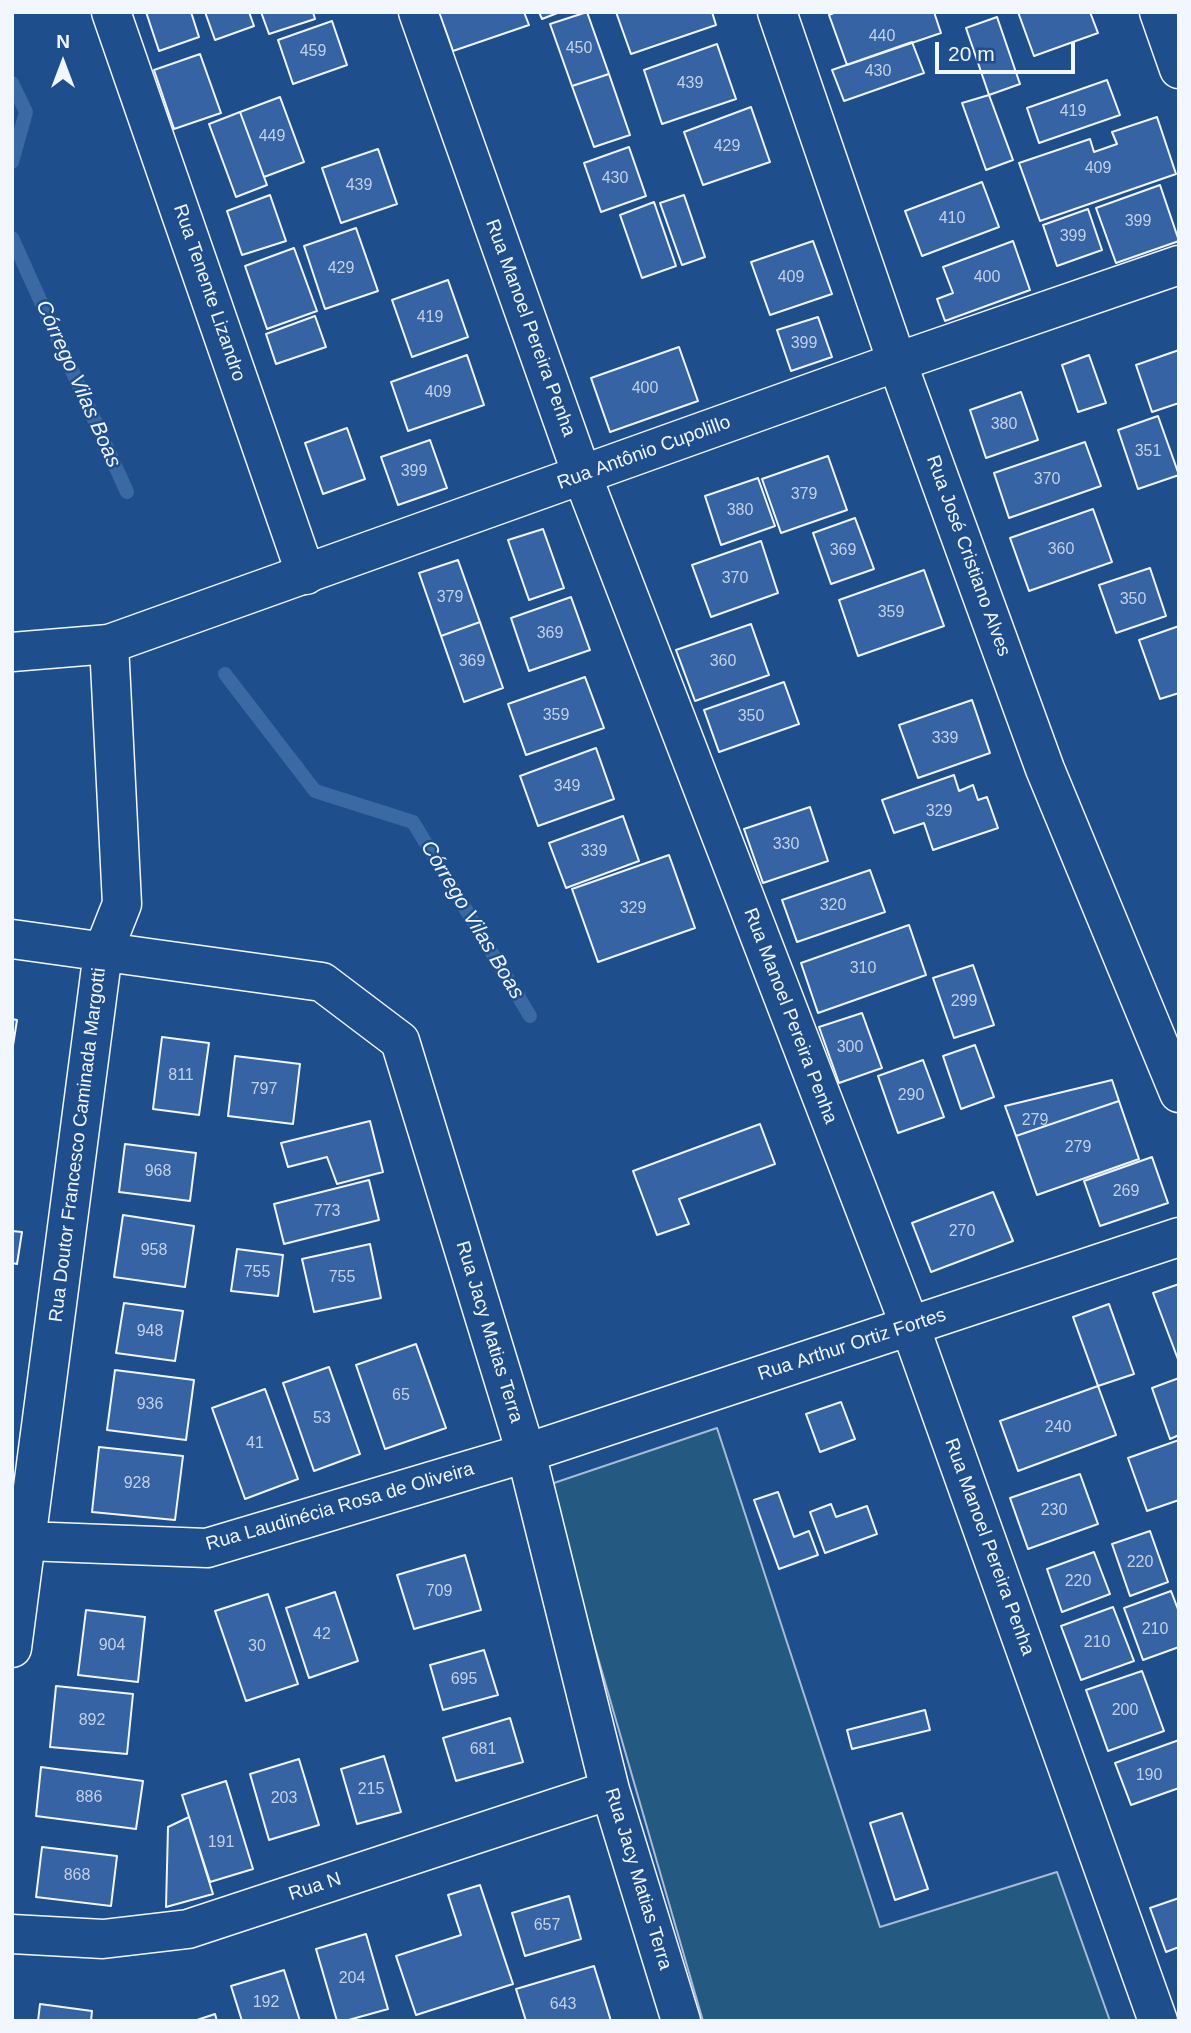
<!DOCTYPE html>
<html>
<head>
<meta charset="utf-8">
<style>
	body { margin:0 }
	#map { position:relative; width:1191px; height:2033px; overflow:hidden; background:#1f4e8c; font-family:Helvetica,sans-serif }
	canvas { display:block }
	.frame { position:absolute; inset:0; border:14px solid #f2f6ff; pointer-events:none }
	.north { position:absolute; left:28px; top:28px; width:70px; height:70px; -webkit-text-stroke:5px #1f4e8c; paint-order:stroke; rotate:0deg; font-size:19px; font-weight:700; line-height:28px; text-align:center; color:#f2f6ff }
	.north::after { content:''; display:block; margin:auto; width:24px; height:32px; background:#f2f6ff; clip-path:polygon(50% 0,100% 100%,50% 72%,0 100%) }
	.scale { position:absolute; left:935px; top:42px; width:140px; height:32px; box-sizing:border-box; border:4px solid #f2f6ff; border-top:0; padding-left:9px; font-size:21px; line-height:24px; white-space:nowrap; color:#f2f6ff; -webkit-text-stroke:5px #1f4e8c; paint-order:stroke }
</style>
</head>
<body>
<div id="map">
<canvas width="1191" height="2033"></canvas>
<div class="frame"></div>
<div class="north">N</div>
<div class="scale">20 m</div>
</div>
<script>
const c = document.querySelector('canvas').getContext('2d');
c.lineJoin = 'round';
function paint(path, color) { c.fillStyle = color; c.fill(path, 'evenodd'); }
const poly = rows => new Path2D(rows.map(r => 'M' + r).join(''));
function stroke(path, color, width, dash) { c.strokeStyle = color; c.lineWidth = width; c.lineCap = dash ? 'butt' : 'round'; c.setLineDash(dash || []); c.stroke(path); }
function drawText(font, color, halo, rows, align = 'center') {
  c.font = font + ' Helvetica,sans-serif'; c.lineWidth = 5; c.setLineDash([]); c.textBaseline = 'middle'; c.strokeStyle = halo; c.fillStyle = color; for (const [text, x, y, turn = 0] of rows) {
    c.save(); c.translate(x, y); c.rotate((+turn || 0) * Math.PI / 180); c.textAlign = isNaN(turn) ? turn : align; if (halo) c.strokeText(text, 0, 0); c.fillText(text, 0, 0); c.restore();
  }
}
const green = poly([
	[717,1428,880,1927,1057,1872,1110,2021,703,2021,548,1485,717,1428]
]);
paint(green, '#245a82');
stroke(green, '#a8bbd7', 2);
stroke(poly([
	[12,83,26,112,12,162],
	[12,238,127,492],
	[225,674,315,791,413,822,530,1016]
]), '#3b69a3', 14);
const building = poly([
	[146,12,191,12,199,37,159,51,146,12],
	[205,12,249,12,254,26,215,40,205,12],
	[261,12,313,12,315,19,269,34,261,12],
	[439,12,524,12,529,25,453,51,439,12],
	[539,12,560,12,542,19,539,12],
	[587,12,609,74,572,86,550,24,587,12],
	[616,12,712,12,716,25,631,54,616,12],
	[836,12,934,12,941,33,847,65,829,15,836,12],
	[1018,12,1090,12,1098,33,1034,56,1018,12],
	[997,17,1020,84,989,95,966,28,997,17],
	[332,21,347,65,293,84,278,40,332,21],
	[912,42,924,73,844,101,832,70,912,42],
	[717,44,736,99,662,124,644,70,717,44],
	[200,54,221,113,174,129,154,70,200,54],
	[609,74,630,135,594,147,572,86,609,74],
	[1107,80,1120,115,1039,143,1027,108,1107,80],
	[989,95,1013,160,986,170,962,103,989,95],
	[280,97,304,162,264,177,240,112,280,97],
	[751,107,770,162,703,185,684,132,751,107],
	[240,112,267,185,236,197,209,124,240,112],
	[1157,117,1176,174,1040,221,1019,163,1090,139,1094,152,1117,144,1112,132,1157,117],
	[629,147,646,196,601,212,584,163,629,147],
	[378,149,397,204,341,223,322,168,378,149],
	[982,182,999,227,922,256,905,211,982,182],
	[1160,185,1179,241,1116,263,1096,208,1160,185],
	[270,195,286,241,242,255,227,211,270,195],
	[684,195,705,257,682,265,660,203,684,195],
	[654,202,676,266,642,278,620,215,654,202],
	[1088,209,1102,250,1057,266,1043,225,1088,209],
	[356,228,378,291,325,309,304,246,356,228],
	[813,241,832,294,770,315,751,262,813,241],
	[1013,241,1030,290,945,321,937,299,953,293,943,267,1013,241],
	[294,248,317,311,267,329,245,266,294,248],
	[448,280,468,337,412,357,392,300,448,280],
	[315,316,326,347,276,364,266,334,315,316],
	[818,317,832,357,791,371,777,330,818,317],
	[679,347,698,401,610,432,591,378,679,347],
	[1179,350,1179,403,1152,412,1136,365,1179,350],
	[467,355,484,405,408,431,391,382,467,355],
	[1089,355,1106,403,1078,412,1062,365,1089,355],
	[1021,392,1038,440,986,458,970,410,1021,392],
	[1158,416,1179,475,1138,489,1118,430,1158,416],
	[347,428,365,479,323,494,305,443,347,428],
	[430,440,447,488,398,505,381,457,430,440],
	[1085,442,1101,486,1009,518,994,473,1085,442],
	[828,456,847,510,781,533,762,479,828,456],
	[758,478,775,526,721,545,705,496,758,478],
	[1093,509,1112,562,1029,591,1010,538,1093,509],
	[855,518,874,569,831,584,813,533,855,518],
	[543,529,564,588,529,600,508,540,543,529],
	[761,541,778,593,711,617,692,565,761,541],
	[458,560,480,622,441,636,419,573,458,560],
	[1150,568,1166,616,1116,633,1099,585,1150,568],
	[924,570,944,626,858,656,839,600,924,570],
	[571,597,590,650,529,671,511,618,571,597],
	[480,622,503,688,464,702,441,636,480,622],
	[751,624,769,675,695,701,676,650,751,624],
	[1179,626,1179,693,1160,699,1139,640,1179,626],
	[585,677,604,728,526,755,508,704,585,677],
	[784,682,799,724,719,752,704,710,784,682],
	[972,700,990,753,918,778,899,725,972,700],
	[596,748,614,799,538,826,520,776,596,748],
	[954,775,959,791,973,785,978,800,987,797,998,828,933,850,924,823,894,833,882,800,954,775],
	[810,807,828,861,763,883,744,829,810,807],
	[623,816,639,861,566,888,549,843,623,816],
	[669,855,695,928,598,962,572,889,669,855],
	[870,870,885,912,797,942,782,900,870,870],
	[909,925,926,975,818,1013,801,963,909,925],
	[973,965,994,1025,954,1038,933,978,973,965],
	[862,1013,882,1068,839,1083,819,1027,862,1013],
	[12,1019,17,1020,12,1052,12,1019],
	[162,1037,209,1043,199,1115,153,1109,162,1037],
	[975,1045,994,1097,961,1109,943,1056,975,1045],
	[235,1056,300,1064,293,1124,228,1116,235,1056],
	[923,1060,944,1117,898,1133,878,1076,923,1060],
	[1112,1080,1119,1101,1016,1136,1005,1106,1112,1080],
	[1119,1101,1139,1159,1037,1195,1016,1136,1119,1101],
	[370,1121,383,1172,337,1184,327,1157,288,1167,281,1143,370,1121],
	[760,1124,775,1164,679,1199,689,1224,657,1235,633,1171,760,1124],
	[125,1144,196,1153,190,1201,119,1192,125,1144],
	[1152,1157,1168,1203,1100,1226,1084,1181,1152,1157],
	[369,1180,379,1220,284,1244,274,1204,369,1180],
	[993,1192,1013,1241,931,1272,912,1223,993,1192],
	[123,1215,194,1226,185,1287,114,1277,123,1215],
	[12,1231,22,1232,17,1264,12,1263,12,1231],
	[370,1244,381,1298,314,1312,302,1259,370,1244],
	[237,1249,283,1255,278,1296,231,1291,237,1249],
	[1179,1284,1179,1362,1153,1293,1179,1284],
	[124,1303,183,1311,175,1361,116,1353,124,1303],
	[1109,1304,1134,1374,1098,1386,1073,1317,1109,1304],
	[416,1344,446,1428,385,1449,356,1365,416,1344],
	[329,1367,360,1454,314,1471,283,1383,329,1367],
	[115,1370,194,1380,186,1440,107,1430,115,1370],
	[1179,1378,1179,1435,1170,1439,1152,1388,1179,1378],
	[1098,1386,1116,1435,1018,1471,1000,1421,1098,1386],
	[265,1389,298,1479,245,1499,212,1408,265,1389],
	[841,1402,855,1439,820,1452,806,1414,841,1402],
	[1179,1440,1179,1500,1147,1511,1128,1458,1179,1440],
	[99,1447,183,1456,175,1520,92,1512,99,1447],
	[1080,1474,1098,1524,1028,1549,1010,1498,1080,1474],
	[778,1492,794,1537,809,1531,818,1555,779,1569,754,1500,778,1492],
	[831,1504,836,1517,867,1506,877,1534,825,1553,810,1512,831,1504],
	[1150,1531,1168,1582,1130,1596,1112,1544,1150,1531],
	[1094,1552,1110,1594,1062,1612,1047,1569,1094,1552],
	[465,1555,481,1610,414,1629,397,1575,465,1555],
	[1171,1591,1179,1612,1179,1647,1143,1660,1124,1608,1171,1591],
	[335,1592,358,1661,309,1678,286,1608,335,1592],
	[268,1594,298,1684,246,1701,215,1611,268,1594],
	[1113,1607,1134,1661,1081,1680,1061,1626,1113,1607],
	[86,1610,145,1617,138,1682,78,1675,86,1610],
	[484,1650,498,1695,443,1710,430,1665,484,1650],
	[1142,1671,1164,1731,1108,1751,1086,1690,1142,1671],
	[56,1686,133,1694,127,1754,50,1747,56,1686],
	[925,1710,930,1730,852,1749,847,1730,925,1710],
	[510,1718,523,1762,456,1781,443,1738,510,1718],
	[1179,1740,1179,1788,1131,1805,1115,1763,1179,1740],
	[384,1756,401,1812,357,1824,341,1769,384,1756],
	[299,1759,319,1825,269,1840,250,1774,299,1759],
	[41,1767,143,1781,136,1829,36,1816,41,1767],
	[226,1781,253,1869,210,1882,182,1795,226,1781],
	[902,1813,928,1889,895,1900,870,1823,902,1813],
	[189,1817,213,1894,166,1907,168,1827,189,1817],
	[42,1847,117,1856,111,1906,36,1897,42,1847],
	[480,1885,513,1984,416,2015,396,1956,461,1935,448,1895,480,1885],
	[569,1896,581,1939,525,1956,512,1913,569,1896],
	[1179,1898,1179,1947,1166,1952,1150,1908,1179,1898],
	[366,1934,388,2009,345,2021,337,2021,316,1949,366,1934],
	[594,1966,611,2021,526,2021,516,1989,594,1966],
	[284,1970,300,2021,242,2021,231,1986,284,1970],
	[40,2004,92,2011,91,2021,38,2021,40,2004],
	[215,2014,217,2021,194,2021,215,2014]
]);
paint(building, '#3563a3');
stroke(building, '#f2f6ff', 2);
const street = poly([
	[111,12,306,575],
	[418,12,582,475,910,1326,1158,2021],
	[777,12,897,362,1045,769,1179,1093],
	[1159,12,1179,69],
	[12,939,322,982,400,1041,526,1453,610,1790,681,2021],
	[26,1541,207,1548,526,1453,1179,1237],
	[12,1648,103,952,122,904,109,644],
	[12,1934,103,1939,188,1929,610,1790]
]);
const secondary = poly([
	[12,652,109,644,897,362,1179,265]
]);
stroke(street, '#f2f6ff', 41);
stroke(secondary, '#f2f6ff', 41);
stroke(street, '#1f4e8c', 38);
stroke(secondary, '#1f4e8c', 38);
drawText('16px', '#c3d1e8', null, [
	["440",882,37],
	["450",579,49],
	["459",313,52],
	["430",878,72],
	["439",690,84],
	["419",1073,112],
	["449",272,137],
	["429",727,147],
	["409",1098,169],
	["430",615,179],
	["439",359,186],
	["410",952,219],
	["399",1138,222],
	["399",1073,237],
	["429",341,269],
	["409",791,278],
	["400",987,278],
	["419",430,318],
	["399",804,344],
	["400",645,389],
	["409",438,393],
	["380",1004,425],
	["351",1148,452],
	["399",414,472],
	["370",1047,480],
	["379",804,495],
	["380",740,511],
	["360",1061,550],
	["369",843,551],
	["370",735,579],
	["379",450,598],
	["350",1133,600],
	["359",891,613],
	["369",550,634],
	["369",472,662],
	["360",723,662],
	["359",556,716],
	["350",751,717],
	["339",945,739],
	["349",567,787],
	["329",939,812],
	["330",786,845],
	["339",594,852],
	["320",833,906],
	["329",633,909],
	["310",863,969],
	["299",964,1002],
	["300",850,1048],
	["811",181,1076],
	["797",264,1090],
	["290",911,1096],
	["279",1035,1121],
	["279",1078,1148],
	["968",158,1172],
	["269",1126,1192],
	["773",327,1212],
	["270",962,1232],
	["958",154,1251],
	["755",257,1273],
	["755",342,1278],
	["948",150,1332],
	["65",401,1396],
	["936",150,1405],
	["53",322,1419],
	["240",1058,1428],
	["41",255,1444],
	["928",137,1484],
	["230",1054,1511],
	["220",1140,1563],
	["220",1078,1582],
	["709",439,1592],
	["210",1155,1630],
	["42",322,1635],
	["210",1097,1643],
	["904",112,1646],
	["30",257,1647],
	["695",464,1680],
	["200",1125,1711],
	["892",92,1721],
	["681",483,1750],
	["190",1149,1776],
	["215",371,1790],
	["886",89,1798],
	["203",284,1799],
	["191",221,1843],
	["868",77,1876],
	["657",547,1926],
	["204",352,1979],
	["192",266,2003],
	["643",563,2005]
]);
drawText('19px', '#f2f6ff', '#1f4e8c', [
	["Rua Tenente Lizandro",209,293,71],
	["Rua Manoel Pereira Penha",530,328,70],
	["Rua Antônio Cupolillo",644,453,-20],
	["Rua José Cristiano Alves",968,556,70],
	["Rua Manoel Pereira Penha",790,1016,69],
	["Rua Doutor Francesco Caminada Margotti",78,1145,-83],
	["Rua Jacy Matias Terra",489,1332,73],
	["Rua Arthur Ortiz Fortes",852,1345,-18],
	["Rua Laudinécia Rosa de Oliveira",340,1507,-16],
	["Rua Manoel Pereira Penha",989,1547,70],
	["Rua Jacy Matias Terra",638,1879,73],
	["Rua N",315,1887,-18]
]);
drawText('italic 21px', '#f2f6ff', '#1f4e8c', [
	["Córrego Vilas Boas",78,384,66],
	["Córrego Vilas Boas",472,920,59]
]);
</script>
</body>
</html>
